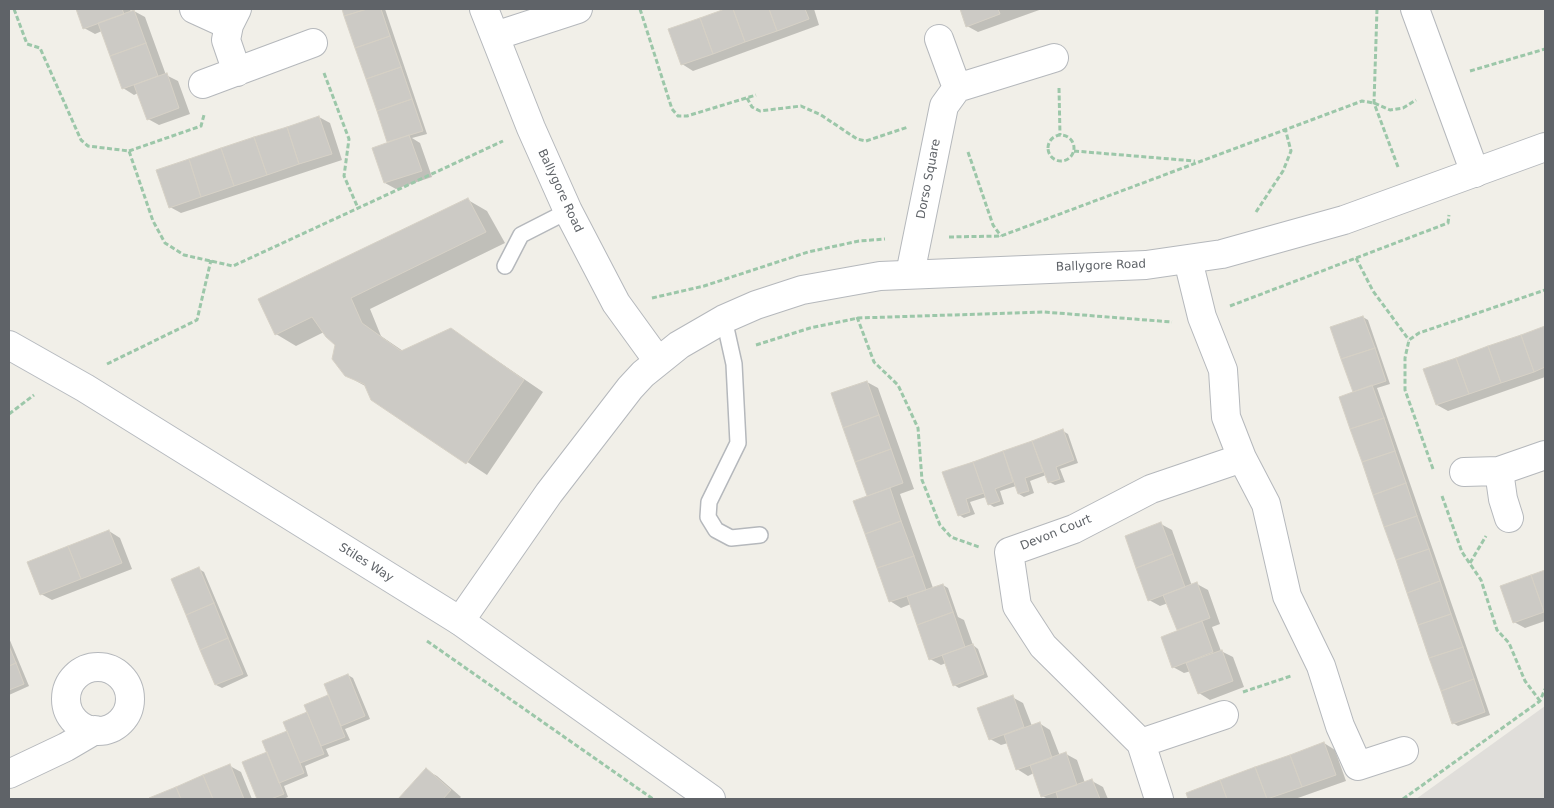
<!DOCTYPE html>
<html>
<head>
<meta charset="utf-8">
<style>
	body { margin:0 }
	#map { position:relative; width:1554px; height:808px; overflow:hidden; background:#f1efe8; font-family:"DejaVu Sans",sans-serif }
	canvas { display:block }
	.frame { position:absolute; inset:0; border:10px solid #5f6368; pointer-events:none }
</style>
</head>
<body>
<div id="map">
<canvas width="1554" height="808"></canvas>
<div class="frame"></div>
</div>
<script>
const c = document.querySelector('canvas').getContext('2d');
c.lineJoin = 'round';
function paint(path, color) { c.fillStyle = color; c.fill(path, 'evenodd'); }
const poly = rows => new Path2D(rows.map(r => 'M' + r).join(''));
function stroke(path, color, width, dash) { c.strokeStyle = color; c.lineWidth = width; c.lineCap = dash ? 'butt' : 'round'; c.setLineDash(dash || []); c.stroke(path); }
function drawText(font, color, halo, rows, align = 'center') {
  c.font = font + ' "DejaVu Sans",sans-serif'; c.lineWidth = 4.5; c.setLineDash([]); c.textBaseline = 'middle'; c.strokeStyle = halo; c.fillStyle = color; for (const [text, x, y, turn = 0] of rows) {
    c.save(); c.translate(x, y); c.rotate((+turn || 0) * Math.PI / 180); c.textAlign = isNaN(turn) ? turn : align; if (halo) c.strokeText(text, 0, 0); c.fillText(text, 0, 0); c.restore();
  }
}
paint(poly([
	[1545,706,1545,799,1416,799]
]), '#e0deda');
paint(poly([
	[77,9,130,9,131,12,134,11,145,17,166,75,178,81,190,114,159,125,148,119,138,93,134,95,123,88,102,31,95,34,84,28],
	[343,9,385,9,427,134,412,138,420,143,432,177,396,189,385,183,391,143],
	[729,9,814,9,819,25,693,71,682,64,670,30],
	[961,9,1042,9,978,32,967,26],
	[319,117,330,123,342,160,181,213,170,207],
	[468,200,487,211,505,243,370,309,381,336,403,351,451,329,543,392,487,475,372,399,367,387,345,375,336,345,324,332,296,346,276,334],
	[1363,317,1368,320,1390,384,1377,388,1490,715,1458,726,1453,723,1354,393],
	[1545,328,1545,377,1448,411,1437,405,1425,370],
	[867,382,878,388,914,489,900,494,933,588,943,585,948,588,958,617,964,620,973,645,978,649,988,677,959,688,954,685,946,663,941,665,930,659,911,604,901,608,890,601,868,497,832,394],
	[1063,431,1068,434,1078,463,1060,469,1065,482,1055,485,1049,482,1046,475,1030,481,1034,493,1024,497,1019,494,1016,486,1000,491,1004,504,994,507,989,504,986,497,970,502,975,514,964,518,959,515,944,472],
	[1161,524,1172,530,1192,586,1197,584,1208,590,1220,624,1212,627,1221,651,1233,657,1244,687,1210,700,1199,693,1191,671,1184,673,1173,667,1178,631,1168,603,1160,606,1149,600],
	[109,531,120,538,132,569,52,600,41,594],
	[199,569,204,572,248,676,222,688,216,685,173,580],
	[1545,571,1545,621,1525,628,1514,622,1501,587],
	[9,638,29,686,9,695],
	[348,675,353,678,370,719,345,729,350,740,326,749,329,756,305,766,308,776,284,786,288,797,283,799,258,799,243,763,268,753,309,713,306,705,330,696],
	[1012,697,1023,703,1032,726,1039,723,1050,730,1060,756,1066,754,1077,760,1085,783,1092,781,1103,787,1108,799,1048,799,1042,796,1034,773,1028,776,1017,769,1008,743,1001,745,990,739],
	[1324,743,1335,750,1346,781,1295,799,1190,799,1188,793],
	[230,766,241,772,252,799,149,799],
	[426,770,437,776,461,797,459,799,400,799]
]), '#0003');
const building = poly([
	[76,9,122,9,124,14,83,29,76,9],
	[342,9,367,9,344,16,342,9],
	[367,9,381,9,390,36,355,48,344,16,367,9],
	[725,9,733,9,745,42,713,54,700,18,725,9],
	[733,9,769,9,777,31,745,42,733,9],
	[769,9,805,9,809,19,777,31,769,9],
	[960,9,998,9,1000,14,966,27,960,9],
	[134,10,146,43,110,56,98,23,134,10],
	[700,18,713,54,681,65,668,29,700,18],
	[390,36,401,67,366,79,355,48,390,36],
	[146,43,158,76,122,89,110,56,146,43],
	[401,67,412,99,377,111,366,79,401,67],
	[167,73,179,108,147,120,134,85,167,73],
	[412,99,423,131,387,142,377,111,412,99],
	[319,116,332,154,299,164,287,127,319,116],
	[287,127,299,164,267,175,254,137,287,127],
	[409,135,422,171,384,183,372,148,409,135],
	[254,137,267,175,234,186,221,148,254,137],
	[221,148,234,186,201,197,189,159,221,148],
	[189,159,201,197,169,208,156,170,189,159],
	[468,198,486,232,351,298,362,323,401,351,451,328,524,380,466,464,371,400,364,384,345,376,332,359,335,345,326,337,312,317,275,335,258,299,468,198],
	[1363,316,1375,348,1341,359,1330,327,1363,316],
	[1545,326,1545,367,1534,372,1521,335,1545,326],
	[1521,335,1534,372,1501,383,1488,346,1521,335],
	[1488,346,1501,383,1469,394,1456,358,1488,346],
	[1375,348,1386,381,1353,392,1341,359,1375,348],
	[1456,358,1469,394,1436,405,1423,369,1456,358],
	[867,381,879,415,843,428,831,393,867,381],
	[1372,385,1384,418,1350,429,1339,397,1372,385],
	[879,415,891,449,855,462,843,428,879,415],
	[1384,418,1395,451,1362,462,1350,429,1384,418],
	[1063,429,1074,460,1056,467,1060,479,1048,483,1032,441,1063,429],
	[1032,441,1043,472,1025,478,1029,491,1018,494,1003,451,1032,441],
	[891,449,903,483,867,496,855,462,891,449],
	[1003,451,1013,482,995,489,1000,501,988,505,973,462,1003,451],
	[1395,451,1406,483,1373,495,1362,462,1395,451],
	[973,462,984,493,966,499,970,512,958,516,942,472,973,462],
	[1406,483,1417,516,1384,527,1373,495,1406,483],
	[890,488,901,521,865,534,853,501,890,488],
	[1417,516,1429,549,1396,560,1384,527,1417,516],
	[901,521,914,556,877,568,865,534,901,521],
	[1161,522,1173,554,1136,568,1125,536,1161,522],
	[109,530,122,563,81,579,68,546,109,530],
	[68,546,81,579,40,595,27,562,68,546],
	[1429,549,1440,581,1407,593,1396,560,1429,549],
	[1173,554,1185,587,1148,601,1136,568,1173,554],
	[914,556,926,590,889,602,877,568,914,556],
	[199,567,214,603,186,615,171,579,199,567],
	[1545,570,1545,611,1544,612,1531,575,1545,570],
	[1531,575,1544,612,1513,623,1500,586,1531,575],
	[1440,581,1451,614,1418,625,1407,593,1440,581],
	[1197,582,1210,618,1177,630,1163,595,1197,582],
	[943,584,953,612,917,625,907,596,943,584],
	[214,603,228,638,200,650,186,615,214,603],
	[953,612,965,647,929,660,917,625,953,612],
	[1451,614,1463,647,1429,658,1418,625,1451,614],
	[1202,621,1213,652,1172,668,1161,637,1202,621],
	[228,638,243,674,215,685,200,650,228,638],
	[973,644,984,674,953,686,942,655,973,644],
	[9,646,16,663,9,666,9,646],
	[1463,647,1474,679,1441,691,1429,658,1463,647],
	[1222,650,1233,681,1198,694,1186,663,1222,650],
	[16,663,24,684,9,690,9,666,16,663],
	[348,674,365,716,341,726,324,684,348,674],
	[1474,679,1485,712,1452,724,1441,691,1474,679],
	[328,695,345,737,321,746,304,705,328,695],
	[1013,695,1024,727,989,740,977,708,1013,695],
	[307,712,324,754,300,763,283,722,307,712],
	[1040,722,1052,758,1016,770,1004,735,1040,722],
	[287,731,304,773,279,783,262,741,287,731],
	[1324,742,1336,775,1302,787,1290,755,1324,742],
	[267,752,284,794,271,799,257,799,242,762,267,752],
	[1066,752,1077,785,1041,797,1030,765,1066,752],
	[1290,755,1302,787,1267,799,1255,767,1290,755],
	[230,764,244,799,213,799,203,775,230,764],
	[1255,767,1267,799,1227,799,1220,780,1255,767],
	[426,768,451,790,443,799,398,799,426,768],
	[203,775,213,799,181,799,176,787,203,775],
	[1092,779,1100,799,1058,799,1056,792,1092,779],
	[1220,780,1227,799,1188,799,1186,793,1220,780],
	[176,787,181,799,150,799,149,798,176,787]
]);
paint(building, '#cccac5');
stroke(building, '#d6d1c6', 1);
const service = poly([
	[505,266,521,235,568,211],
	[724,319,734,364,738,443,709,502,708,517,716,530,731,538,760,535]
]);
const minor = poly([
	[194,9,229,25],
	[237,9,229,25,226,40,237,72],
	[484,9,531,128,568,211,616,303,658,361],
	[1415,9,1475,173],
	[495,36,578,9],
	[939,39,957,88],
	[203,84,313,43],
	[1188,260,1202,317,1223,370,1226,417,1242,458,1266,504,1287,596,1321,666,1340,726,1358,766,1404,751],
	[910,274,944,106,957,88,1054,58],
	[1499,471,1503,499,1509,518],
	[1464,472,1499,471,1545,455],
	'66 699a32 32 0 1 1 64 0a32 32 0 1 1-64 0Z',
	[1141,743,1224,715],
	[9,774,66,747,95,730],
	[1159,799,1141,743,1043,646,1017,606,1009,552,1074,529,1151,489,1242,458]
]);
const tertiary = poly([
	[460,621,549,493,630,388,643,374,679,345,724,319,756,305,802,290,880,276,1146,265,1222,254,1344,220,1545,147]
]);
const secondary = poly([
	[9,345,85,388,460,621,711,799]
]);
stroke(service, '#b5b8bc', 18);
stroke(minor, '#b5b8bc', 30);
stroke(tertiary, '#b5b8bc', 30);
stroke(secondary, '#b6babf', 30);
stroke(poly([
	[14,9,27,44,40,48,81,140,88,146,129,151,153,221,165,243,184,255,233,266,503,141],
	[640,9,672,109,678,116,687,116,756,95],
	[1377,9,1374,103,1398,167],
	[1470,71,1545,49],
	[324,73,349,139,344,176,358,208],
	[1059,88,1060,135],
	[747,98,752,107,760,111,801,106,821,115,857,139,866,141,908,127],
	'1048 148a13 13 0 1 1 26 0a13 13 0 1 1-26 0Z',
	[129,151,201,126,204,115],
	[1074,151,1195,161],
	[968,152,993,225,1001,236],
	[1256,212,1283,171,1291,151,1285,128],
	[949,237,1001,236,1362,101,1374,103,1390,110,1403,108,1416,100],
	[1356,258,1373,291,1409,340],
	[652,298,704,286,808,252,859,241,885,239],
	[1230,306,1448,223,1449,215],
	[857,317,874,362,898,385,918,428,922,480,940,525,951,537,979,547],
	[756,345,810,328,858,318,1044,312,1172,322],
	[107,364,197,320,211,260],
	[9,414,34,395],
	[1433,469,1405,390,1405,358,1409,340,1419,333,1545,290],
	[1442,496,1462,552,1481,580,1497,630,1509,643,1525,681,1540,701],
	[1470,563,1486,536],
	[427,641,653,799],
	[1243,692,1291,676],
	[1403,799,1540,701,1545,689]
]), '#9cc7a9', 3, [5, 2.5]);
stroke(service, '#fff', 15);
stroke(minor, '#fff', 28);
stroke(tertiary, '#fff', 28);
stroke(secondary, '#fff', 28);
drawText('12px', '#5f6368', '#fff', [
	["Dorso Square",929,179,-79],
	["Ballygore Road",560,191,65],
	["Ballygore Road",1101,266,-2],
	["Devon Court",1056,533,-22],
	["Stiles Way",366,563,32]
]);
</script>
</body>
</html>
